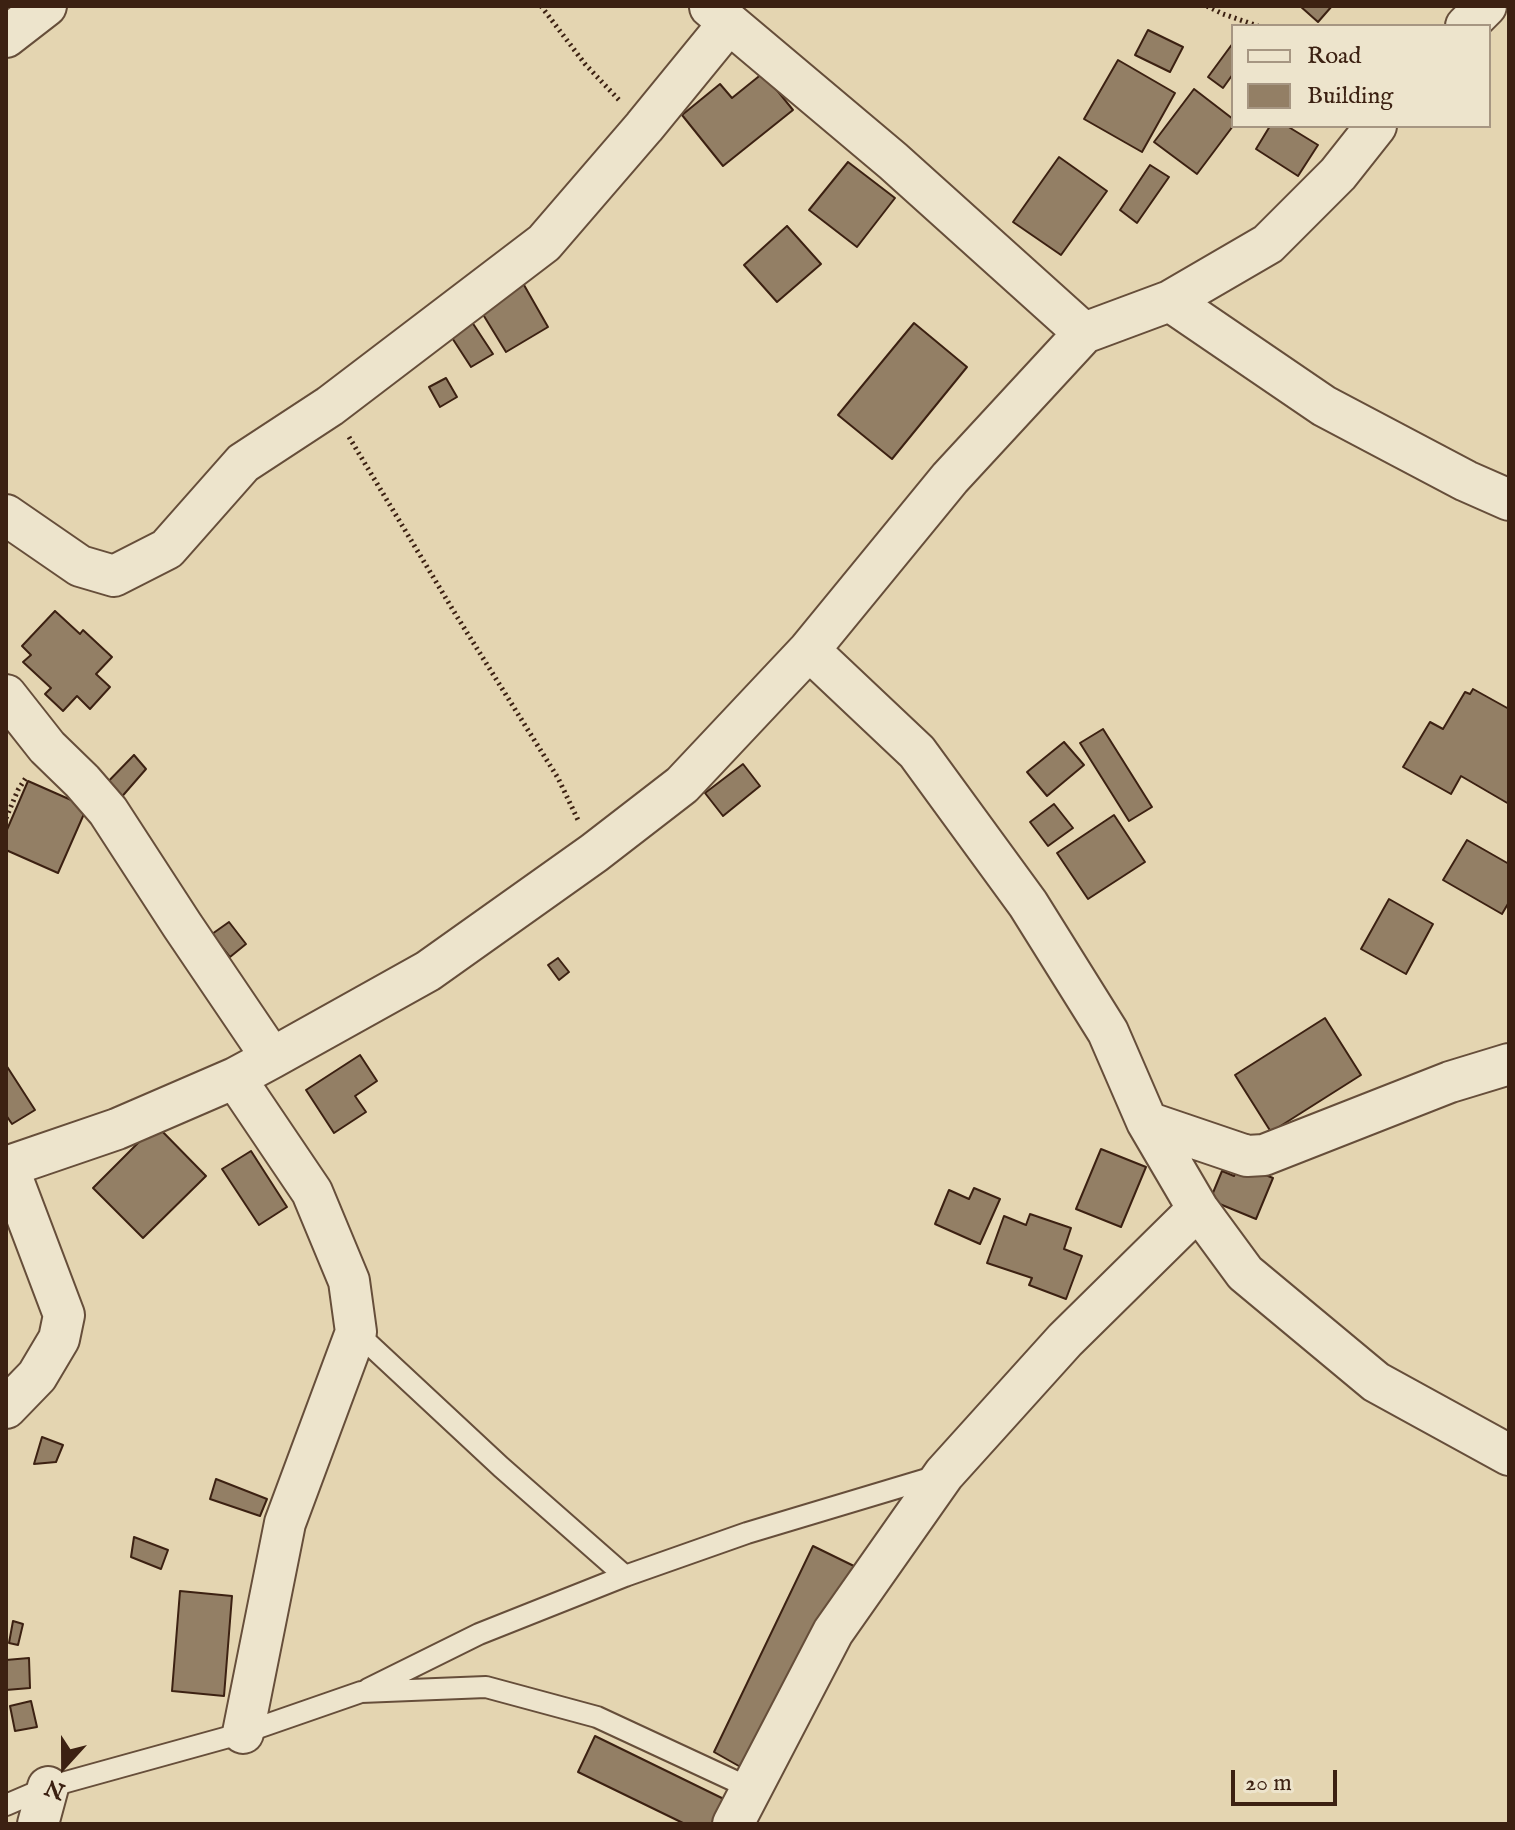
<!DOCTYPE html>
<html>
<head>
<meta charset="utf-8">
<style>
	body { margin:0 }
	#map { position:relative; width:1515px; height:1830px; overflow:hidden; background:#e4d5b1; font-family:"IM FELL English",serif }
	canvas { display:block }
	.frame { position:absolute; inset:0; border:8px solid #3c2112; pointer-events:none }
	.legend { position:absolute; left:1231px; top:24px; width:260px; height:104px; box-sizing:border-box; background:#ede4cc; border:2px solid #a69682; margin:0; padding:10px 14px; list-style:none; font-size:24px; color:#3c2112 }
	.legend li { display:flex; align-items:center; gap:16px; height:40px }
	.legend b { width:40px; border:2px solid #a69682 }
	.north { position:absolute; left:24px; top:1726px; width:80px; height:80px; -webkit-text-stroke:6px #ede4cc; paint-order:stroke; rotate:201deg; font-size:22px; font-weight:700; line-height:32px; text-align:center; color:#3c2112 }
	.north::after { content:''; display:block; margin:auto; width:28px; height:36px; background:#3c2112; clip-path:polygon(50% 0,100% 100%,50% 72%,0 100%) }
	.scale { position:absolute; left:1231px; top:1770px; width:106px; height:36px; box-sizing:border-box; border:4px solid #3c2112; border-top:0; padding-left:10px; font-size:24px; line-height:28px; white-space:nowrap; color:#3c2112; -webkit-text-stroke:6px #ede4cc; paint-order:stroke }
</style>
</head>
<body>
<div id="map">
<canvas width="1515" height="1830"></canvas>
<div class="frame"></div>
<ul class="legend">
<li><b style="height:10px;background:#ede4cc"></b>Road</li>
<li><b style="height:22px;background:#937f65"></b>Building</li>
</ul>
<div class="north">N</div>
<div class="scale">20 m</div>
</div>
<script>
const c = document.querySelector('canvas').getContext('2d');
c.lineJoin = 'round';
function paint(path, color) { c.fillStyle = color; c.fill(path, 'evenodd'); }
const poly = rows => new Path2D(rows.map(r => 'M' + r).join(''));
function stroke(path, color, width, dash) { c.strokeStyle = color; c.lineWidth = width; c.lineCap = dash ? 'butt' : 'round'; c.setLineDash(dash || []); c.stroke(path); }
const building = poly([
	[1300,6,1332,6,1318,22,1300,6],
	[1148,30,1183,47,1170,72,1135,55,1148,30],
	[1233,43,1233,74,1223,88,1208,77,1233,43],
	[1118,60,1175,93,1142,152,1084,119,1118,60],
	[763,73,793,110,723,166,682,115,720,84,732,98,763,73],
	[1194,89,1233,119,1233,126,1197,174,1154,142,1194,89],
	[1270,126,1287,126,1318,145,1298,176,1256,149,1270,126],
	[1059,157,1107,191,1061,255,1013,222,1059,157],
	[848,162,895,198,857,247,809,210,848,162],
	[1150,165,1169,177,1137,223,1120,210,1150,165],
	[787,226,821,264,777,302,744,265,787,226],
	[520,278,548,327,506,352,476,303,520,278],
	[466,313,493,354,471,367,445,327,466,313],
	[914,323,967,367,892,459,838,415,914,323],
	[446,378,457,397,440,407,429,387,446,378],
	[55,611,80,634,83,630,112,657,96,674,110,687,90,709,77,696,63,711,45,694,51,688,23,662,31,655,22,646,55,611],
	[1473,689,1509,709,1509,804,1461,776,1451,794,1403,767,1430,722,1443,729,1465,692,1470,694,1473,689],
	[1103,729,1152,807,1129,821,1080,743,1103,729],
	[1064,742,1084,765,1047,796,1027,772,1064,742],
	[134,755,146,769,112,808,98,792,134,755],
	[743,764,760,786,723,816,705,793,743,764],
	[28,781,87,807,58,873,6,850,6,832,28,781],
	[1054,804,1073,828,1048,846,1030,822,1054,804],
	[1114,815,1145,862,1088,899,1057,853,1114,815],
	[1467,840,1509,864,1509,902,1502,914,1443,880,1467,840],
	[1389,899,1433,924,1406,974,1361,949,1389,899],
	[229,922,246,944,230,957,212,934,229,922],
	[558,958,569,972,559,980,548,965,558,958],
	[1325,1018,1361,1075,1271,1132,1235,1075,1325,1018],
	[360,1055,377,1081,355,1096,366,1112,334,1133,306,1090,360,1055],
	[6,1065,35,1110,12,1124,6,1115,6,1065],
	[156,1125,206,1176,143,1238,93,1188,156,1125],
	[1101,1149,1146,1167,1121,1227,1076,1209,1101,1149],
	[251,1151,287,1207,259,1225,222,1169,251,1151],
	[1239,1164,1273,1178,1256,1219,1210,1200,1222,1171,1234,1176,1239,1164],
	[974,1188,1000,1199,980,1244,935,1224,949,1190,969,1199,974,1188],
	[1030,1214,1071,1228,1064,1249,1082,1256,1066,1299,1029,1285,1032,1278,987,1263,1004,1216,1026,1225,1030,1214],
	[42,1437,63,1445,56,1462,34,1464,42,1437],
	[216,1479,267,1499,260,1516,210,1499,216,1479],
	[134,1537,168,1550,161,1569,131,1557,134,1537],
	[813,1546,858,1568,753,1774,714,1752,813,1546],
	[180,1591,232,1596,224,1696,172,1691,180,1591],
	[13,1621,23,1624,18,1645,9,1643,13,1621],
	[29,1658,30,1688,6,1690,6,1660,29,1658],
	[31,1701,37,1727,15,1731,10,1706,31,1701],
	[595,1736,730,1802,719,1824,685,1824,578,1772,595,1736]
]);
paint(building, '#937f65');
stroke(building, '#3c2112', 2);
const lane = poly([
	[356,1332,501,1467,625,1576],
	[368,1689,479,1634,625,1576,747,1533,937,1476],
	[6,1805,48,1787,243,1733,361,1692,486,1687,597,1717,752,1789]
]);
const street = poly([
	[710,7,893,161,1084,333],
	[1466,26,1486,6],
	[6,37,46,6],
	[1170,301,1324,406,1466,481,1509,500],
	[6,515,80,566,114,576,167,549,243,463,330,406,544,243,644,127,729,23],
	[809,650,917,752,1028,904,1108,1032,1147,1122,1198,1209,1245,1273,1376,1382,1509,1455],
	[6,695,47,747,82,781,108,811,182,925,272,1058],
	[235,1078,312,1192,349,1281,356,1332,285,1523,243,1733],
	[1147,1122,1247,1156,1264,1155,1450,1082,1509,1064],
	[6,1167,117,1129,235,1078,272,1058,428,971,594,853,682,785,809,650,950,478,1084,333,1170,301,1268,244,1338,174,1376,126],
	[6,1408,37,1376,59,1339,64,1315,8,1167],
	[38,1824,48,1787],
	[733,1824,833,1632,944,1474,1065,1340,1198,1209]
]);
stroke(lane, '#664e3a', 24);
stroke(street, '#664e3a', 44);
stroke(poly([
	[541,6,585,64,619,100],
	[1207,6,1223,14,1258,26],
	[349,437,456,615,558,778,578,820],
	[6,818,18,790,27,776]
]), '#3c2112', 5, [2, 4]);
stroke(lane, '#ede4cc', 20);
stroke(street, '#ede4cc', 40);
</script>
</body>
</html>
